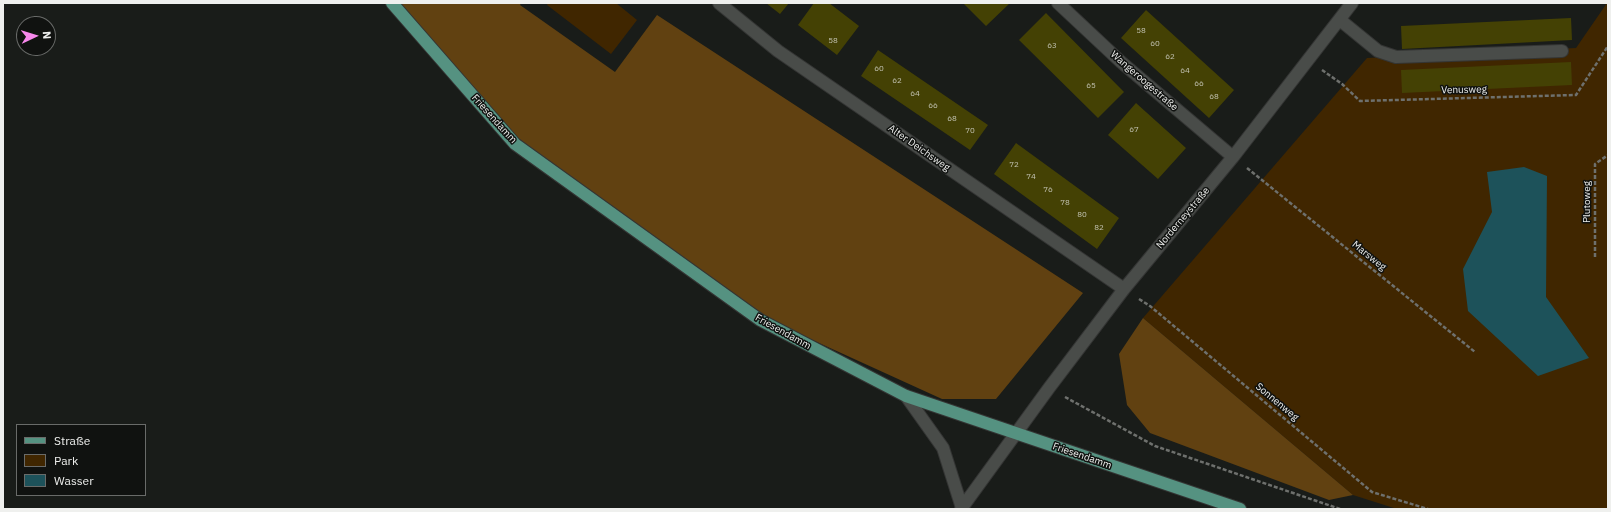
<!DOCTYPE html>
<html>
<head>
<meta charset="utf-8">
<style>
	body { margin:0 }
	#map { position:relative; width:1611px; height:512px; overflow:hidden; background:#191c19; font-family:"IBM Plex Sans",sans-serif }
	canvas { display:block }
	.frame { position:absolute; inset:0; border:4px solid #eff0ee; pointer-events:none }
	.legend { position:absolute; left:16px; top:424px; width:130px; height:72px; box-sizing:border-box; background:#101210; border:1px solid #696b69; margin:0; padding:5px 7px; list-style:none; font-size:12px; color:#eff0ee }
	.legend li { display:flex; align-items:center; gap:8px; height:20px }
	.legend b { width:20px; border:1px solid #696b69 }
	.north { position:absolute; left:16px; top:16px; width:40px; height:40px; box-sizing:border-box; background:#101210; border:1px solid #696b69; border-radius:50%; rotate:86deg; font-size:11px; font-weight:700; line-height:16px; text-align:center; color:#eff0ee }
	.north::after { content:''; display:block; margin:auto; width:14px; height:18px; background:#f788ec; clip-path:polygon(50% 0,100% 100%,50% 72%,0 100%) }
</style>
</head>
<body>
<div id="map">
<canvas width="1611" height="512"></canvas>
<div class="frame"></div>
<ul class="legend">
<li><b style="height:5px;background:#559281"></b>Straße</li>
<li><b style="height:11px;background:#402600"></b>Park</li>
<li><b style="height:11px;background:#1d525a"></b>Wasser</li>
</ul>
<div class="north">N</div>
</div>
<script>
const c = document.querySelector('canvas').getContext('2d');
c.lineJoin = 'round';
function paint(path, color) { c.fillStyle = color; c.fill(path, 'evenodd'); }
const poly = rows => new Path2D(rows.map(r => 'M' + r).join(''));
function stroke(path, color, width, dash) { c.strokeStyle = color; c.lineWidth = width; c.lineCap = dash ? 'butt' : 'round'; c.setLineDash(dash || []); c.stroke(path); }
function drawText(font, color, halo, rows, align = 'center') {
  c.font = font + ' "IBM Plex Sans",sans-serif'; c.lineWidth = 3; c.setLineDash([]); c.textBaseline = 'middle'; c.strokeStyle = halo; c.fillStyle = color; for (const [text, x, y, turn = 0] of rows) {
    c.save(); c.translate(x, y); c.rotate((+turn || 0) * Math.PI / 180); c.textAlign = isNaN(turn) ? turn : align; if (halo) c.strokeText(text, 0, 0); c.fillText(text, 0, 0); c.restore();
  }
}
paint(poly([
	[548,3,616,3,637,20,611,54,547,5],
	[1607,3,1608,509,1397,509,1353,495,1143,318,1367,58,1576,48]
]), '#402600');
paint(poly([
	[397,3,521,3,520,5,615,72,657,15,1083,293,996,399,942,399,762,317,520,142],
	[1143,318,1353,495,1329,500,1150,433,1127,405,1119,354]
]), '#614111');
paint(poly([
	[1524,167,1547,176,1546,297,1589,358,1538,376,1468,311,1463,269,1492,212,1487,172]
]), '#1d525a');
paint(poly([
	[766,3,789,3,780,14],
	[814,3,829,3,859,26,837,55,798,25],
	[963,3,1010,3,986,26],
	[1146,10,1234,90,1209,118,1121,38],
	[1046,13,1124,92,1098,118,1019,40],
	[1571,18,1572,40,1402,49,1401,26],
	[878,50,988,125,970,150,861,76],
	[1571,62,1572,85,1402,93,1401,70],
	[1136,103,1186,148,1158,179,1108,135],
	[1016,143,1119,218,1097,249,994,174]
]), '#444104');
const minor = poly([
	[719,3,778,51,1124,289],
	[1058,3,1121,62,1233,157],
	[1340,20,1378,51,1396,57,1562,51],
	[906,396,943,448,962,508],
	[961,509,1049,388,1124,289,1233,157,1352,3]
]);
const major = poly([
	[392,3,515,144,760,320,906,396,1240,509]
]);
stroke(minor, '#343534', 14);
stroke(major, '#343534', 14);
stroke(poly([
	[1322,70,1342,84,1360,101,1576,95,1608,46],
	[1247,168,1475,352],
	[1595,257,1595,164,1608,155],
	[1139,299,1150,306,1372,492,1428,509],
	[1065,397,1155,446,1340,509]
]), '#6e706d', 2.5, [4, 2]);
stroke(minor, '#494c49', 12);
stroke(major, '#559281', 12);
drawText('8px', '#c4c4b4', null, [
	["58",1141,31],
	["58",833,41],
	["60",1155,44],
	["63",1052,46],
	["62",1170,57],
	["60",879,69],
	["64",1185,71],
	["62",897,81],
	["66",1199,84],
	["65",1091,86],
	["64",915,94],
	["68",1214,97],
	["66",933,106],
	["68",952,119],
	["67",1134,130],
	["70",970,131],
	["72",1014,165],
	["74",1031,177],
	["76",1048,190],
	["78",1065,203],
	["80",1082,215],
	["82",1099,228]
]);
drawText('10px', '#eff0ee', '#101210', [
	["Wangeroogestraße",1144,81,41],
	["Venusweg",1464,90,-1],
	["Friesendamm",494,119,48],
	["Alter Deichsweg",919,148,35],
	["Plutoweg",1587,202,-90],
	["Norderneystraße",1183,218,-50],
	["Marsweg",1369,256,39],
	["Friesendamm",783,332,29],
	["Sonnenweg",1277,402,40],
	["Friesendamm",1082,456,19]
]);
</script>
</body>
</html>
